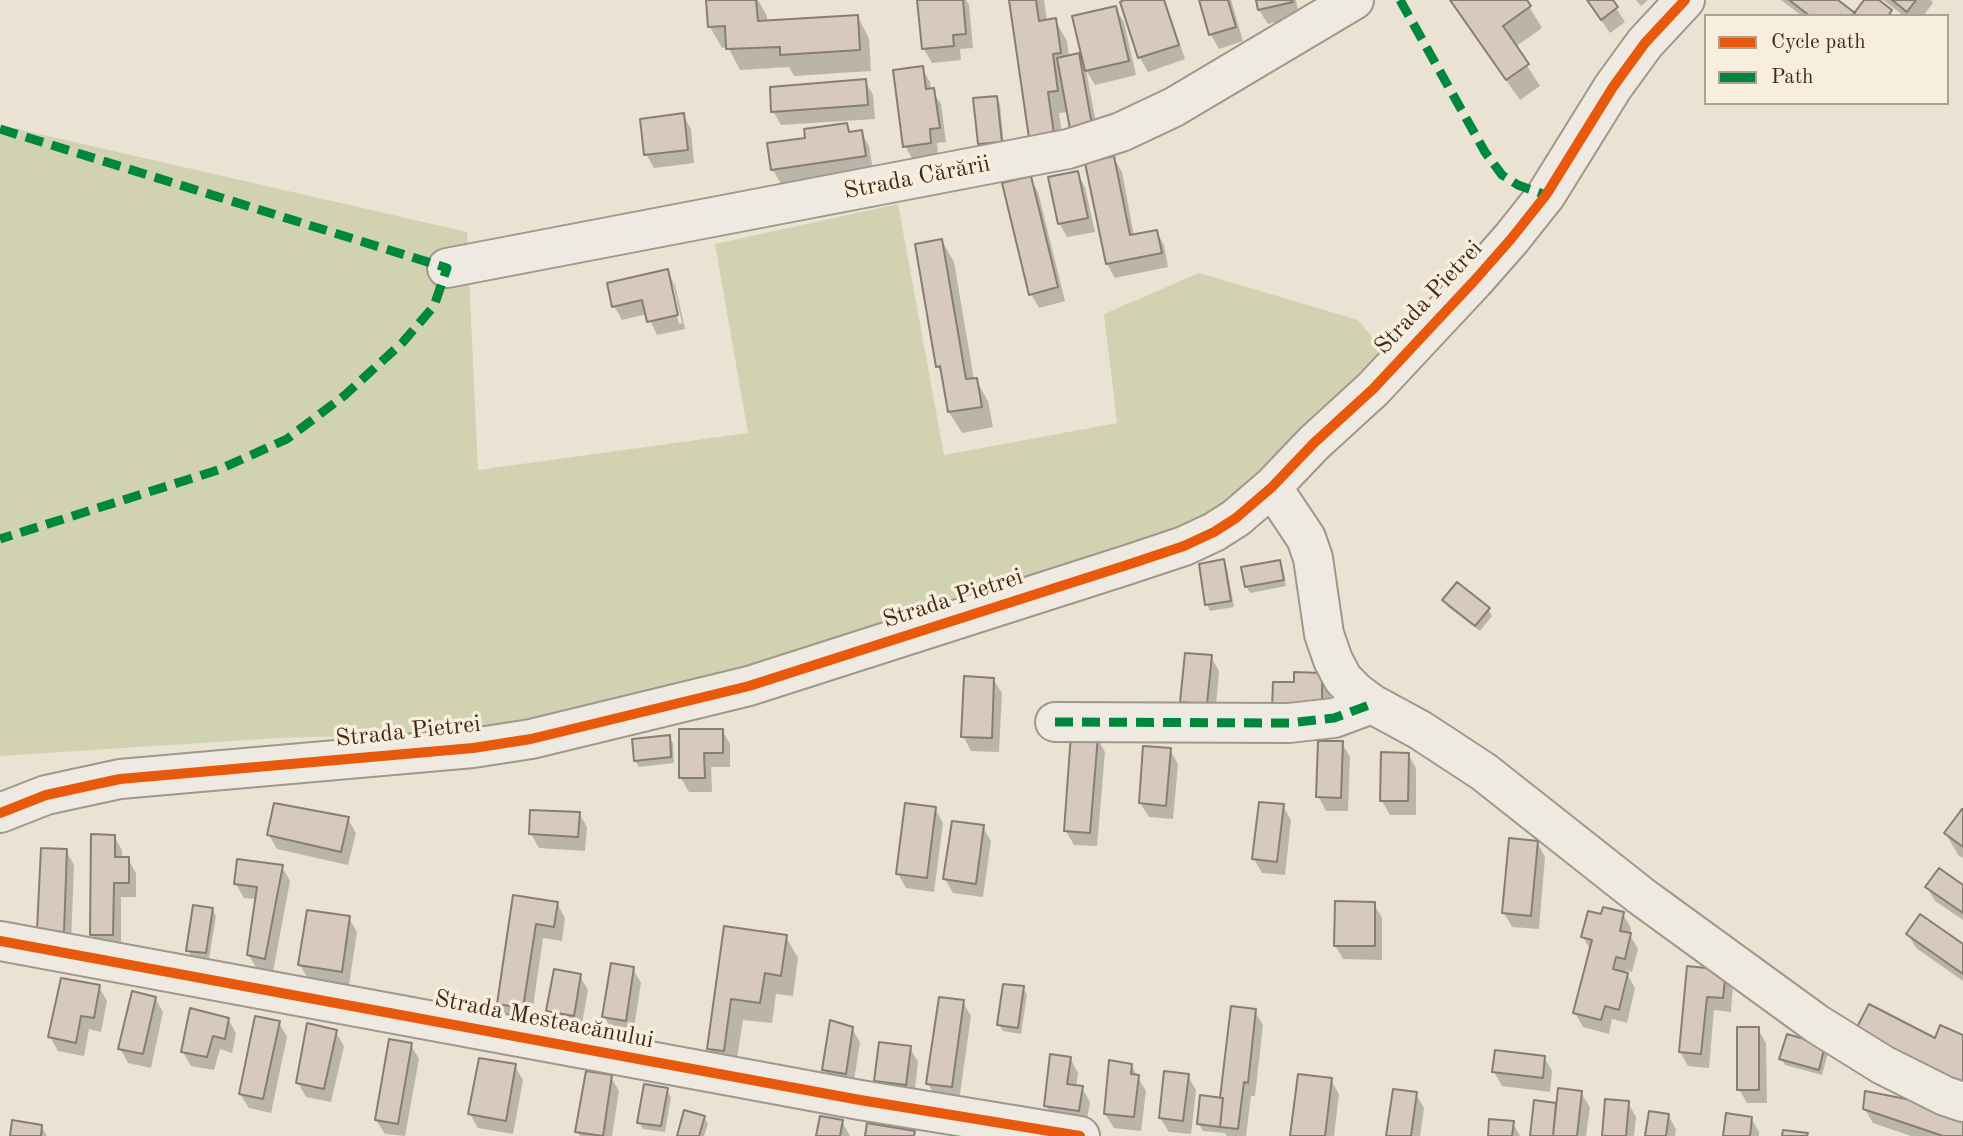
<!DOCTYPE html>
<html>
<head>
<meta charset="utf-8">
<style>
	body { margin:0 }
	#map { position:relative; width:1963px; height:1136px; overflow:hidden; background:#eae2d3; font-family:"Old Standard TT",serif }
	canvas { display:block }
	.legend { position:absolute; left:1704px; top:14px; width:245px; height:91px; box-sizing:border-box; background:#f7eedd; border:2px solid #af9f8e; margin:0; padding:9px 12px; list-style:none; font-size:21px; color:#432818 }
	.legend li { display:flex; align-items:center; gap:14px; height:35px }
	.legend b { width:35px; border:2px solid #af9f8e }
</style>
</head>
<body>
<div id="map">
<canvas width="1963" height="1136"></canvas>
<ul class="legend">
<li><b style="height:9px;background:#e8590c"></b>Cycle path</li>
<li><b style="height:9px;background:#00873e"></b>Path</li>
</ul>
</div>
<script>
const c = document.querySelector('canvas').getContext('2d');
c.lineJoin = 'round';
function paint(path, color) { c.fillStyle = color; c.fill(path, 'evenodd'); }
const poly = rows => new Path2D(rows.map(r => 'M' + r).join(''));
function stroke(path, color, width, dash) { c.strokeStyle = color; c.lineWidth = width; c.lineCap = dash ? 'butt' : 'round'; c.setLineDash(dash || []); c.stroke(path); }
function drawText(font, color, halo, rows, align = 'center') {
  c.font = font + ' "Old Standard TT",serif'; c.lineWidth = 7; c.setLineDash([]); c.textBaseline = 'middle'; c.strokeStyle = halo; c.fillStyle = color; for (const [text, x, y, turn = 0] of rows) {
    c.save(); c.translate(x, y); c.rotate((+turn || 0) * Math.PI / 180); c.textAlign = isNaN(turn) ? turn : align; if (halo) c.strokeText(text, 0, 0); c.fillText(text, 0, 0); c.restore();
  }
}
paint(poly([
	[0,125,467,232,478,470,748,433,715,244,898,204,944,455,1117,423,1104,314,1199,273,1358,320,1385,354,1261,481,1194,531,758,668,496,732,278,738,0,756]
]), '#d1d2b1');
paint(poly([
	[708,0,758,0,767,16,767,22,857,16,869,38,871,71,794,76,789,67,740,70,728,47,722,48,710,27],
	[919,0,966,0,969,5,973,48,960,49,961,60,932,63,924,49],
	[1010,0,1044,0,1047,21,1055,20,1067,41,1069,57,1078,55,1086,69,1115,8,1124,22,1136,75,1095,85,1086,70,1099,139,1069,112,1059,113,1065,155,1043,159],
	[1130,0,1165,0,1185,59,1148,72,1140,58,1122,3],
	[1201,0,1231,0,1243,41,1219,49,1211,35],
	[1257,0,1296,0,1299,16,1268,24,1259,10],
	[1449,0,1525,0,1542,28,1515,47,1540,86,1520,100],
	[1587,0,1611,0,1625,22,1610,33],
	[1636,0,1648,0,1641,6],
	[1781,0,1836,0,1855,15,1866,0,1876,0,1893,16,1802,16],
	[1883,0,1931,0,1933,3,1923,16,1904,16],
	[922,68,930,82,931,90,941,104,946,142,937,143,938,157,913,160,905,146],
	[865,81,873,95,875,119,781,125,773,111],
	[996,98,1000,104,1004,148,984,150,980,143],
	[683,115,691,129,694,163,654,168,646,154],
	[846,125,851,133,861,132,869,146,873,170,781,184,773,170,807,139],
	[1114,158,1122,172,1134,236,1156,231,1164,245,1168,267,1115,278,1107,264,1087,164],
	[1077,173,1085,187,1095,232,1067,237,1059,223],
	[1030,178,1038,192,1065,301,1039,308,1031,294],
	[942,241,954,262,974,380,976,380,988,401,993,427,962,433,949,412,943,376,937,366],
	[667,271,675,285,685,329,657,335,647,314,622,320,614,306],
	[669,284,673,284,682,323,679,324],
	[1223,561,1227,568,1234,607,1210,611,1207,604],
	[1279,562,1283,569,1286,586,1250,593,1246,586],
	[1444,600,1488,609,1492,616,1480,631,1448,607],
	[1211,657,1219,671,1215,718,1190,716,1182,702],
	[1321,674,1330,688,1329,723,1295,684],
	[993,679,1002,693,999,752,971,751,963,736],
	[722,730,730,744,730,767,711,767,712,792,689,792,681,778],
	[669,737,673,743,674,763,639,767,635,761],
	[1097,738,1105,752,1097,846,1074,845,1066,831],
	[1342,743,1350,757,1348,811,1326,811,1318,796],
	[1170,750,1178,764,1173,819,1149,817,1140,803],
	[1408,754,1416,768,1416,815,1390,815,1382,801],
	[1283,806,1291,820,1285,875,1262,873,1254,859],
	[935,808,943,823,934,892,906,888,898,874],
	[1963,812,1963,858,1958,855,1946,834],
	[579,813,587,827,585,851,539,848,531,834],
	[348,819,356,833,348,865,277,849,269,835],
	[983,827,991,841,983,897,953,893,945,879],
	[114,836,122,850,122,859,128,859,136,873,136,897,121,897,121,949,100,949,92,935],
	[1537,842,1545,857,1539,929,1512,927,1504,913],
	[66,851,74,865,71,945,47,944],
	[282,867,290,881,273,972,257,969,248,954,257,899,244,898,236,884],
	[1927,887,1963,887,1963,920,1935,901],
	[515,897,557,903,565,918,562,941,543,938,531,1021,507,1018,499,1003],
	[1374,904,1382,918,1382,960,1343,959,1335,945],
	[212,909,216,916,209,959,192,957,188,950],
	[1623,914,1631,928,1630,935,1638,949,1632,972,1625,970,1635,988,1627,1023,1612,1019,1609,1034,1583,1027,1575,1013,1591,951,1583,937,1602,916],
	[349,918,357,932,349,985,308,979,300,965],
	[726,928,786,937,798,958,793,996,776,994,772,1023,743,1020,735,1071,721,1069,709,1048],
	[1908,934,1963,946,1963,981,1916,948],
	[1689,968,1725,972,1733,986,1731,1012,1714,1010,1709,1068,1688,1066,1680,1052],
	[633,969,641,983,633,1034,612,1030,604,1016],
	[580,976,588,990,581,1029,556,1025,548,1011],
	[99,987,107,1001,101,1032,89,1029,84,1056,58,1051,50,1037],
	[1023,988,1027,994,1021,1034,1003,1031,999,1025],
	[155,998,163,1012,151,1068,128,1063,120,1048],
	[963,1002,971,1016,959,1101,936,1098,928,1083],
	[1255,1011,1263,1025,1255,1096,1251,1096,1246,1136,1227,1136,1225,1133,1203,1131,1199,1124,1225,1100],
	[228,1019,236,1033,232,1053,220,1049,214,1070,191,1066,183,1052],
	[279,1023,287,1037,271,1113,249,1108,240,1094],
	[852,1028,860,1042,853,1087,832,1084,824,1070],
	[1758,1029,1766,1043,1767,1103,1747,1103,1739,1089],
	[335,1031,344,1046,331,1102,306,1097,298,1083],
	[411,1045,419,1059,405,1136,385,1134,376,1120],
	[1824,1046,1828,1053,1822,1075,1785,1065,1781,1058],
	[910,1048,918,1062,914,1098,884,1094,876,1080],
	[1544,1057,1552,1071,1550,1092,1502,1086,1494,1072],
	[1070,1058,1078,1073,1076,1087,1082,1088,1090,1102,1086,1125,1054,1120,1046,1106],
	[1131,1065,1146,1091,1141,1131,1114,1128,1105,1114],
	[515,1066,523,1080,513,1134,478,1128,470,1114],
	[1188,1076,1196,1090,1191,1134,1169,1132,1160,1118],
	[611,1077,619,1091,612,1136,580,1136,577,1132],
	[1331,1080,1339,1094,1334,1136,1292,1136],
	[667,1090,671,1097,665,1132,643,1129,639,1122],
	[1581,1093,1590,1107,1586,1136,1531,1136,1535,1102,1558,1105],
	[1416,1094,1424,1108,1420,1136,1388,1136],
	[1628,1103,1636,1117,1634,1136,1604,1136],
	[1865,1109,1963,1136,1911,1136,1873,1123],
	[1668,1115,1676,1129,1675,1136,1647,1136],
	[704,1117,708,1124,704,1136,678,1136],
	[1751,1118,1759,1132,1759,1136,1725,1136],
	[842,1122,850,1136,818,1136],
	[1513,1123,1520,1136,1489,1136],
	[41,1126,47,1136,12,1136]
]), '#0003');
const building = poly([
	[706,0,756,0,758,21,858,15,860,50,780,55,780,47,726,49,725,26,708,27,706,0],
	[917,0,963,0,966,34,953,35,954,46,922,49,917,0],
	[1009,0,1036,0,1039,21,1056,18,1061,53,1053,54,1058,91,1048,92,1054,134,1029,138,1009,0],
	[1124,0,1164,0,1179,45,1138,58,1120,2,1124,0],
	[1199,0,1228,0,1236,27,1209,35,1199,0],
	[1256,0,1292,0,1293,2,1258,10,1256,0],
	[1450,0,1527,0,1531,6,1503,26,1529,64,1506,80,1450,0],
	[1587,0,1613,0,1618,7,1601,20,1587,0],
	[1789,0,1838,0,1855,13,1852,16,1810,16,1789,0],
	[1864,0,1879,0,1892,10,1888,16,1852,16,1864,0],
	[1892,0,1916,0,1907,12,1892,0],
	[1116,6,1129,61,1085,71,1072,16,1116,6],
	[1079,53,1092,125,1070,129,1057,58,1079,53],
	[923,66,926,89,934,88,940,128,930,129,931,143,903,147,893,70,923,66],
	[866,79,868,105,771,112,770,87,866,79],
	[997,96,1002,142,978,144,973,98,997,96],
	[684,113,688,150,644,155,640,119,684,113],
	[847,123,849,132,862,130,866,156,771,170,767,143,805,138,804,129,847,123],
	[1114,156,1130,235,1157,230,1162,253,1106,264,1085,163,1114,156],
	[1078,171,1088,218,1058,224,1048,177,1078,171],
	[1031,176,1058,287,1029,295,1002,183,1031,176],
	[942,239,966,379,977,378,982,407,948,412,940,366,936,367,915,244,942,239],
	[668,269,678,315,647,322,642,300,612,307,607,283,668,269],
	[1224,559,1231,601,1205,605,1199,564,1224,559],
	[1280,560,1284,580,1245,587,1241,567,1280,560],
	[1457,582,1490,608,1475,626,1442,600,1457,582],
	[1185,653,1212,655,1207,704,1180,702,1185,653],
	[1294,672,1322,673,1322,709,1272,709,1273,682,1294,682,1294,672],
	[964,676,994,678,992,738,961,737,964,676],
	[679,729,723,729,723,753,704,753,705,778,679,778,679,729],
	[1071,734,1098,736,1090,833,1064,831,1071,734],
	[670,735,671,757,634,761,632,739,670,735],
	[1318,741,1343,741,1341,798,1316,797,1318,741],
	[1143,746,1171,748,1166,806,1139,803,1143,746],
	[1381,752,1409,753,1408,801,1380,801,1381,752],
	[1259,802,1284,804,1277,862,1252,859,1259,802],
	[274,803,349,817,341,852,267,835,274,803],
	[905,803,936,807,927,878,896,874,905,803],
	[1962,809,1963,810,1963,847,1944,833,1962,809],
	[530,810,580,812,578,837,529,834,530,810],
	[952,821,984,825,976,884,943,879,952,821],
	[91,834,115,835,115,857,129,857,129,883,114,883,113,935,90,935,91,834],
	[1509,838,1538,841,1531,916,1502,913,1509,838],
	[41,848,67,849,64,932,37,930,41,848],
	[237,859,283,865,265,959,247,955,257,887,234,884,237,859],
	[1939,868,1963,885,1963,913,1925,887,1939,868],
	[513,895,558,902,554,927,536,924,523,1008,497,1004,513,895],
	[1335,901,1375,902,1375,946,1334,946,1335,901],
	[193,905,213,908,206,953,186,951,193,905],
	[1603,907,1624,912,1620,931,1631,933,1625,959,1616,957,1613,969,1628,973,1619,1010,1605,1006,1601,1020,1573,1013,1592,940,1581,937,1588,911,1601,914,1603,907],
	[307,910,350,916,342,972,298,965,307,910],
	[1920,914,1963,944,1963,974,1906,934,1920,914],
	[724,926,787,935,781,976,765,973,760,1003,731,999,724,1051,707,1049,724,926],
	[611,963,634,967,626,1021,602,1017,611,963],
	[1687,966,1726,970,1723,998,1707,997,1701,1054,1679,1052,1687,966],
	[554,969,581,974,574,1016,546,1011,554,969],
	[61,978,100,985,94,1018,81,1016,76,1043,48,1037,61,978],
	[1003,984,1024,986,1018,1028,997,1025,1003,984],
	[132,991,156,997,143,1054,118,1049,132,991],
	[939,997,964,1000,952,1087,926,1084,939,997],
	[1869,1004,1935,1038,1940,1025,1963,1035,1963,1083,1925,1068,1855,1031,1869,1004],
	[1231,1006,1256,1009,1248,1083,1244,1082,1238,1129,1220,1127,1223,1098,1220,1098,1231,1006],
	[190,1008,229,1018,225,1039,213,1036,207,1057,181,1052,190,1008],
	[255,1016,280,1021,263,1099,239,1094,255,1016],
	[830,1020,853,1027,846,1074,822,1070,830,1020],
	[307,1023,337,1030,324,1089,296,1083,307,1023],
	[1737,1027,1759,1027,1759,1090,1737,1090,1737,1027],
	[1787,1034,1825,1045,1819,1070,1779,1059,1787,1034],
	[389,1039,412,1043,398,1124,375,1120,389,1039],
	[879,1042,911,1046,906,1085,874,1081,879,1042],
	[1495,1050,1545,1056,1543,1078,1492,1072,1495,1050],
	[1050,1054,1071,1057,1067,1084,1083,1086,1079,1111,1044,1106,1050,1054],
	[479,1058,516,1064,506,1121,468,1114,479,1058],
	[1109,1060,1132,1064,1131,1074,1139,1075,1134,1117,1104,1114,1109,1060],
	[586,1071,612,1075,603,1136,575,1132,586,1071],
	[1164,1071,1189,1074,1183,1121,1159,1118,1164,1071],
	[1298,1074,1332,1078,1325,1136,1290,1136,1298,1074],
	[644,1084,668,1088,661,1126,637,1123,644,1084],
	[1558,1088,1582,1091,1577,1136,1553,1136,1558,1088],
	[1393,1089,1417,1092,1411,1136,1386,1136,1393,1089],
	[1865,1091,1963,1110,1963,1136,1943,1136,1863,1109,1865,1091],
	[1200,1095,1223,1098,1220,1127,1197,1124,1200,1095],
	[1605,1099,1629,1101,1626,1136,1602,1136,1605,1099],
	[1534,1100,1556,1103,1553,1136,1530,1136,1534,1100],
	[684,1110,705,1116,699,1136,677,1136,684,1110],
	[1649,1111,1669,1114,1666,1136,1645,1136,1649,1111],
	[1726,1113,1752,1117,1750,1136,1723,1136,1726,1113],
	[820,1116,843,1120,840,1136,816,1136,820,1116],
	[1489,1119,1514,1121,1512,1136,1488,1136,1489,1119],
	[12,1120,42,1125,41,1136,10,1136,12,1120],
	[867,1123,915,1131,914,1136,865,1136,867,1123],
	[1783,1130,1808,1133,1807,1136,1782,1136,1783,1130]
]);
paint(building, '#d8c9be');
stroke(building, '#867e74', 2);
const minor = poly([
	[447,268,1068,149,1121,132,1174,107,1354,0],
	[1272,487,1306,538,1313,558,1324,634,1333,660,1343,679,1356,692,1372,704,1420,730,1484,772,1641,896,1817,1024,1883,1065,1945,1096,1963,1102],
	[1055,722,1289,723,1334,718,1372,704],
	[0,813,46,795,120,779,473,748,531,739,597,723,749,686,1127,565,1184,546,1214,532,1236,518,1272,487,1314,443,1373,389,1474,281,1511,239,1546,195,1613,87,1645,43,1685,0],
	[0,941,860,1100,1080,1136]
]);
stroke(minor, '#9f978c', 42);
stroke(minor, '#eeeae2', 38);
stroke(poly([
	[1400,0,1485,152,1502,175,1518,185,1546,195],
	[0,129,447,268,434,306,403,342,345,395,287,439,218,470,0,539],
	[1055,722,1289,723,1334,718,1372,704]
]), '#00873e', 9, [18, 9]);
stroke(poly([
	[0,813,46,795,120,779,473,748,531,739,597,723,749,686,1127,565,1184,546,1214,532,1236,518,1272,487,1314,443,1373,389,1474,281,1511,239,1546,195,1613,87,1645,43,1685,0],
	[0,941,860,1100,1080,1136]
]), '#e8590c', 10);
drawText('24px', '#432818', '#f7eedd', [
	["Strada Cărării",917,178,-11],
	["Strada Pietrei",1429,298,-47],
	["Strada Pietrei",953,599,-18],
	["Strada Pietrei",408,732,-6],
	["Strada Mesteacănului",544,1020,11]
]);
</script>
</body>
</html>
